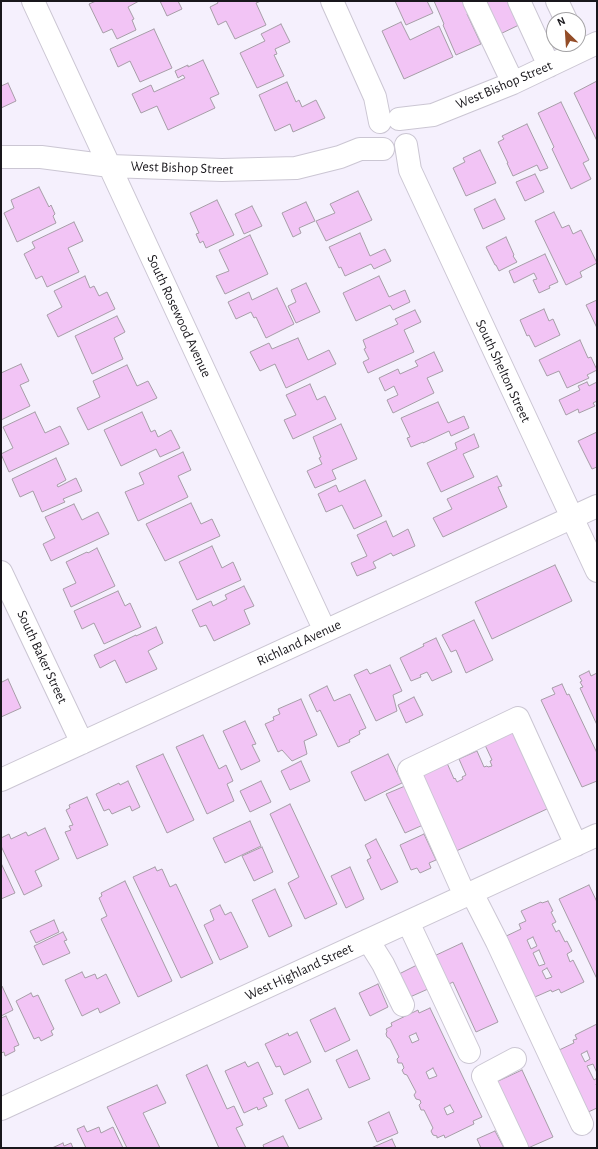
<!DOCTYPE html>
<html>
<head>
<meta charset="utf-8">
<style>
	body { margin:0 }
	#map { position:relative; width:598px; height:1149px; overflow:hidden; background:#f5f0fd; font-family:"Alegreya Sans",sans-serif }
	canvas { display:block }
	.frame { position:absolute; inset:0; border:2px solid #19171c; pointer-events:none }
	.north { position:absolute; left:546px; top:12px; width:40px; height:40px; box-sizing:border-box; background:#fff; border:1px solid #a3a2a4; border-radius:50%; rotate:335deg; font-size:11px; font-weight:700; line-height:16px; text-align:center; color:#19171c }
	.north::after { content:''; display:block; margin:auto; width:14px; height:18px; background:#944d28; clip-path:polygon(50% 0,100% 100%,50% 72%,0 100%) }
</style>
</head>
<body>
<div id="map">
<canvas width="598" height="1149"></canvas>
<div class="frame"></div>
<div class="north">N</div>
</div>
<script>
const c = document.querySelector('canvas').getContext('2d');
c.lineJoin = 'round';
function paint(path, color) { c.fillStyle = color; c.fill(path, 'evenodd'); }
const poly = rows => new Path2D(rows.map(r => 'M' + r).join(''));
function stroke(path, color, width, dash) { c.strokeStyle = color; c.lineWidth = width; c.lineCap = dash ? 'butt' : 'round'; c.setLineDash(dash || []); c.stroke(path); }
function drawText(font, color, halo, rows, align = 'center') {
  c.font = font + ' "Alegreya Sans",sans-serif'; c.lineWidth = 3; c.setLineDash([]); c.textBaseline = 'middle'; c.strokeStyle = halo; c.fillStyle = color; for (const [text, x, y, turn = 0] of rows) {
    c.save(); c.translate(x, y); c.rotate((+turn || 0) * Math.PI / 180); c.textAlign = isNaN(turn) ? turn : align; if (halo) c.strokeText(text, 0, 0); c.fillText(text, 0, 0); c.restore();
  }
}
const building = poly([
	[96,1,139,1,128,7,134,19,132,20,136,30,117,39,112,29,103,33,89,4,96,1],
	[160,1,178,1,182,9,167,16,160,1],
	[217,1,261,1,256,3,266,25,235,39,226,21,218,25,210,7,218,3,217,1],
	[395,1,427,1,433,13,406,25,395,1],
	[434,1,463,1,469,13,467,14,481,44,456,55,443,25,444,24,434,1],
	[480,1,510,1,521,24,496,36,480,1],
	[401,22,410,40,439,26,453,57,404,79,382,31,401,22],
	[281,24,290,42,275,49,277,54,274,55,284,76,257,88,240,53,265,41,261,34,281,24],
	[154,29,172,68,140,82,130,61,118,67,110,49,154,29],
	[203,60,219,94,210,98,215,108,168,130,157,106,141,113,132,94,151,85,154,92,185,78,183,75,178,78,175,71,188,65,188,67,203,60],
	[597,81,597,141,574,93,597,81],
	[287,82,296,102,299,100,302,107,316,100,325,118,293,132,290,124,275,131,259,95,287,82],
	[8,83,16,101,1,108,1,86,8,83],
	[561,102,589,160,583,163,591,179,571,189,552,149,554,147,538,113,561,102],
	[527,124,548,168,540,171,537,165,513,176,507,163,508,163,498,142,504,139,502,136,527,124],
	[480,150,496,183,466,196,453,168,465,162,463,158,480,150],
	[535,174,544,192,525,201,516,182,535,174],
	[39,187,49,207,51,205,55,214,53,216,56,223,17,242,4,213,14,208,11,200,39,187],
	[358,191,372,220,326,241,316,221,335,213,330,204,358,191],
	[495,199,505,219,483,229,474,209,495,199],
	[217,200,234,235,206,248,203,241,200,243,196,234,199,233,190,213,217,200],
	[306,202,315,221,299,228,301,233,293,237,282,213,306,202],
	[252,206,262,226,244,234,235,214,252,206],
	[554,212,562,228,569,225,573,234,581,230,597,263,580,272,582,277,566,285,535,221,554,212],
	[74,222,83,241,68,248,79,272,47,287,42,276,36,279,24,254,35,248,32,242,74,222],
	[360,233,370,256,385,249,391,261,374,269,371,264,345,276,341,267,339,268,329,247,360,233],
	[250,235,268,274,225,294,216,276,229,271,219,250,250,235],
	[506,237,514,255,513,256,517,262,499,271,496,265,495,265,486,247,506,237],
	[545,254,558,282,549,286,550,288,539,293,533,280,537,279,534,273,514,283,509,271,545,254],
	[85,276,90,288,94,286,99,296,107,292,115,309,58,337,47,315,62,307,54,291,85,276],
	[379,276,389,297,405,290,410,302,393,310,390,305,356,321,343,293,379,276],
	[306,283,320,312,296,323,288,306,296,302,291,290,306,283],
	[277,288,294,324,266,338,256,317,254,318,251,312,236,319,228,302,249,292,252,300,277,288],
	[597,300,597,328,586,305,597,300],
	[544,309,549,321,553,319,560,335,535,347,529,335,527,336,520,320,544,309],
	[415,310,421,322,404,330,414,352,368,373,363,362,369,359,364,349,366,348,363,340,398,324,395,319,415,310],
	[117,316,125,332,114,338,123,359,92,374,75,336,117,316],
	[298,338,308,360,329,350,336,364,286,388,275,364,260,371,250,352,269,343,272,349,298,338],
	[580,340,588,358,591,357,597,370,587,375,589,378,567,388,559,371,547,376,539,360,580,340],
	[434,352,443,371,427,378,434,393,393,413,387,400,398,395,394,386,385,391,379,378,398,369,400,374,418,366,415,361,434,352],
	[21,364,29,381,20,385,30,406,1,420,1,373,21,364],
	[127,365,137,386,148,381,157,398,88,430,77,408,100,397,93,381,127,365],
	[587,382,589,386,597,382,597,401,593,403,595,406,579,413,578,409,566,415,559,400,580,390,578,386,587,382],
	[310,384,317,400,325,396,336,419,293,439,284,420,296,415,286,395,310,384],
	[438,402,448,423,464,416,469,428,451,436,449,431,423,443,423,442,411,447,407,438,410,437,401,418,438,402],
	[35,412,45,433,60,426,69,444,9,472,1,454,13,448,3,427,35,412],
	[142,412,151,432,155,430,158,437,171,430,180,448,160,457,156,449,121,466,104,430,142,412],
	[341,424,357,459,332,470,336,479,315,488,307,471,322,464,319,458,321,457,313,437,341,424],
	[597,432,597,467,592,469,578,441,597,432],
	[474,434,479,447,463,454,474,477,441,492,427,463,457,449,455,443,474,434],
	[183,452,191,470,178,476,188,497,138,521,125,492,144,484,139,473,183,452],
	[56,458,66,480,57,485,58,487,76,478,82,491,63,499,65,502,42,512,33,491,20,497,12,479,56,458],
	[497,476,502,486,498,487,507,507,443,537,433,518,452,509,447,499,497,476],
	[365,480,382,516,354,529,342,505,326,512,318,494,336,485,339,492,365,480],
	[191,503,201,524,212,519,220,536,165,561,146,524,191,503],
	[74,504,82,520,98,512,109,534,51,561,43,544,55,538,45,517,74,504],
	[386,521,393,537,408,529,415,546,393,556,391,553,373,562,376,568,357,576,351,563,367,556,357,535,386,521],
	[212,546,222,568,233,562,241,580,197,600,179,562,212,546],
	[97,548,115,586,71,607,63,589,76,583,66,562,87,552,88,553,97,548],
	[555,565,572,601,492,639,475,602,555,565],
	[244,586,254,606,244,610,250,624,214,641,206,625,200,627,192,610,211,601,213,606,227,599,225,595,244,586],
	[118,591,125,606,130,603,141,627,104,644,94,623,82,629,74,611,118,591],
	[474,620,493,660,466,673,456,650,451,652,442,635,474,620],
	[156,627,163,643,148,651,157,669,126,683,115,660,100,668,94,655,136,635,136,636,156,627],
	[436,638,452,672,432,681,427,672,420,675,421,677,411,681,400,658,424,646,423,644,436,638],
	[390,665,402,691,393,695,397,711,376,721,354,675,367,669,370,674,390,665],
	[589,671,591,676,597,673,597,725,580,688,583,687,580,682,582,681,579,676,589,671],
	[8,679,21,708,1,717,1,681,2,682,8,679],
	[562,684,567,695,569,694,597,753,597,781,582,787,541,700,555,694,552,688,562,684],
	[327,686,334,701,350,694,366,728,359,731,360,734,349,740,350,742,338,747,320,710,317,712,309,695,327,686],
	[414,697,423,715,406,723,398,705,414,697],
	[301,699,317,735,304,741,307,754,292,761,282,750,278,752,265,724,274,720,273,717,280,714,278,709,301,699],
	[245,721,256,744,252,745,260,761,241,770,223,731,245,721],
	[514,732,549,808,452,853,417,777,447,763,454,779,455,778,457,782,463,779,462,777,466,775,459,759,477,751,484,767,487,766,488,767,492,766,490,761,492,760,485,745,514,732],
	[203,735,219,769,226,765,233,781,227,784,234,801,207,814,176,747,203,735],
	[163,754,194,820,167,833,136,766,163,754],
	[388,754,402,783,365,801,351,772,388,754],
	[301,761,310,781,290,790,281,771,301,761],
	[128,781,140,807,132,811,130,806,112,814,109,809,104,811,96,794,119,783,120,785,128,781],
	[261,781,271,802,250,812,240,791,261,781],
	[405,786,423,825,405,833,386,794,405,786],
	[87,797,108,845,77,859,65,832,71,830,69,826,73,825,66,810,70,808,69,805,87,797],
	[290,804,337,904,305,919,288,883,299,877,270,814,290,804],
	[250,821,261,846,225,863,213,838,250,821],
	[45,828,59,859,35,871,42,886,24,895,1,846,1,838,9,834,11,839,26,832,28,836,45,828],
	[424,834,436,860,429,863,431,868,420,873,417,868,411,870,400,845,424,834],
	[376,839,398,882,381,890,367,860,371,858,365,845,376,839],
	[262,847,273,872,254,881,242,856,262,847],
	[1,863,15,893,1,899,1,863],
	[155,867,157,871,162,869,170,887,176,884,213,963,181,978,133,877,155,867],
	[350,867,364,899,346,908,331,876,350,867],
	[125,881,172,981,138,997,101,919,107,916,99,898,102,896,101,893,125,881],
	[589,885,597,902,597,979,559,899,589,885],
	[275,889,292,926,269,937,252,900,275,889],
	[548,901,553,911,551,912,556,922,552,924,556,932,559,930,565,942,567,941,572,951,567,954,570,962,573,960,584,982,561,993,559,989,552,992,551,990,528,1000,500,939,521,929,519,924,526,921,521,911,541,902,542,903,548,901],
	[533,937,537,946,531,949,527,940,533,937],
	[539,950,545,964,539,966,533,953,539,950],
	[547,968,552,977,546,979,542,971,547,968],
	[220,905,225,915,231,912,248,947,220,960,204,925,214,920,210,910,220,905],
	[54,920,59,932,36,943,30,931,54,920],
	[63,932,67,940,64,941,70,953,43,965,34,946,63,932],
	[462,943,498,1022,476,1032,453,982,445,986,432,957,462,943],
	[417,965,428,989,410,997,399,974,417,965],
	[82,972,85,978,95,974,97,979,106,974,120,1003,100,1013,98,1008,82,1016,65,980,82,972],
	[378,984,388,1007,370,1016,359,993,378,984],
	[1,986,2,986,13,1010,1,1016,1,986],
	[31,993,33,997,38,995,54,1029,51,1031,53,1035,41,1041,39,1037,34,1039,16,1001,31,993],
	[335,1008,350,1040,325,1052,310,1020,335,1008],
	[430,1008,482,1117,473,1121,474,1124,445,1138,444,1135,437,1138,437,1136,433,1135,431,1131,433,1128,424,1110,421,1110,419,1105,421,1103,420,1100,416,1099,414,1095,416,1092,407,1075,404,1074,402,1070,404,1068,402,1063,398,1063,397,1059,399,1057,390,1039,387,1037,386,1034,387,1031,386,1029,392,1026,391,1023,418,1010,419,1013,430,1008],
	[416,1033,419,1040,412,1043,409,1036,416,1033],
	[433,1068,437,1076,429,1079,426,1072,433,1068],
	[450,1105,454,1112,447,1115,444,1108,450,1105],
	[6,1016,19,1045,14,1047,15,1051,5,1056,4,1052,1,1053,1,1018,6,1016],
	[597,1024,597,1073,593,1064,587,1066,594,1080,597,1078,597,1083,596,1084,597,1087,597,1108,586,1113,557,1051,574,1043,573,1040,577,1039,575,1035,597,1024],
	[587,1051,590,1059,585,1062,581,1054,587,1051],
	[297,1032,311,1062,284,1075,280,1066,276,1067,265,1044,288,1033,289,1036,297,1032],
	[357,1050,370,1079,349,1088,336,1060,357,1050],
	[245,1062,248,1067,258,1062,273,1094,263,1098,267,1106,258,1110,257,1107,244,1113,225,1071,245,1062],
	[207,1065,227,1109,234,1106,243,1125,236,1128,246,1148,219,1148,186,1075,207,1065],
	[522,1070,553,1137,528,1148,521,1148,492,1084,522,1070],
	[157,1085,166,1103,143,1113,160,1148,127,1148,107,1107,157,1085],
	[308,1089,322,1119,299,1129,285,1100,308,1089],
	[389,1112,398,1133,377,1142,368,1122,389,1112],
	[84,1126,87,1132,99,1127,101,1133,113,1127,123,1148,86,1148,77,1129,84,1126],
	[495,1131,504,1148,481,1148,477,1139,495,1131],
	[283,1136,289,1148,264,1148,263,1145,283,1136],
	[392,1139,396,1148,371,1148,392,1139],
	[63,1143,64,1146,71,1143,73,1148,52,1148,63,1143]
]);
paint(building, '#f2c4f5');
stroke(building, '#a69da7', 1);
const minor = poly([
	[33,1,325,631],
	[332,1,375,97,380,122],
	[474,1,513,83],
	[519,1,549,66],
	[557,1,566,20],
	[399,119,433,115,513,83,597,43],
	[406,145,410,170,597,571],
	[1,157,41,157,110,166,222,170,296,168,340,157,360,149,383,149],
	[1,572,82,743],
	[1,780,597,506],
	[472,893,497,942,582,1124],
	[465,896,409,770,518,718,576,845],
	[408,922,469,1052],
	[368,940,383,964,403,1005],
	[515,1059,483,1076,517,1148],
	[1,1109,597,835]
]);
stroke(minor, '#cbc6d3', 24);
stroke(minor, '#fff', 22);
drawText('14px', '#19171c', '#fff', [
	["West Bishop Street",504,85,-23],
	["West Bishop Street",182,168,2],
	["South Rosewood Avenue",179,316,65],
	["South Shelton Street",503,371,65],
	["Richland Avenue",299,643,-25],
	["South Baker Street",42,657,65],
	["West Highland Street",299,972,-25]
]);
</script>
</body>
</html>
